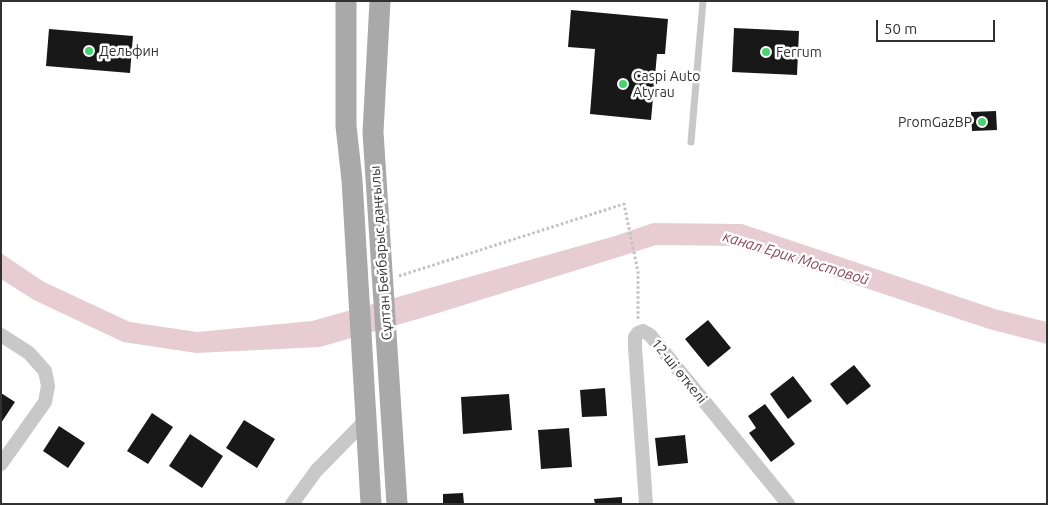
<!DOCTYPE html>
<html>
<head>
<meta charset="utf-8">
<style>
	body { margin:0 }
	#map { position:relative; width:1048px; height:505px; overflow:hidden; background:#fff; font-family:Ubuntu,sans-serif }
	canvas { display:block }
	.frame { position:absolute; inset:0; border:2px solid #313131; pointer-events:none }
	.scale { position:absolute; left:876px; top:20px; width:119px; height:22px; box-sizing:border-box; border:2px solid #313131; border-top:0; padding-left:6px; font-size:15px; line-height:18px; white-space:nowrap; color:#313131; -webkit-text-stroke:4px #fff; paint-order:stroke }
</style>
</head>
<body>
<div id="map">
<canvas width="1048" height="505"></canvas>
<div class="frame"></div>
<div class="scale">50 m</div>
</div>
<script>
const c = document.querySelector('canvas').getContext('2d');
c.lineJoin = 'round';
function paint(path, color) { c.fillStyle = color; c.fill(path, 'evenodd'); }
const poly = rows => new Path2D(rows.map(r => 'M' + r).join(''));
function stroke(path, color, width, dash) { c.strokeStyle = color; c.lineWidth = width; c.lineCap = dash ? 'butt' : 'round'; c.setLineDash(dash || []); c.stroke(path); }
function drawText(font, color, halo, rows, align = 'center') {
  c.font = font + ' Ubuntu,sans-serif'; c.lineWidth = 5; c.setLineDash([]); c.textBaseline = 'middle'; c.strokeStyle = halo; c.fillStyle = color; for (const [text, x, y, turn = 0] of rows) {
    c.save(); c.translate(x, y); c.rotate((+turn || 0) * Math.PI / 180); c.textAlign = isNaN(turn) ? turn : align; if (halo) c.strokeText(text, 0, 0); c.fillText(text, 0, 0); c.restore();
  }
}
paint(poly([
	[653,223,742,224,995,309,1047,322,1047,344,989,329,739,246,656,245,622,256,435,314,320,347,196,353,123,342,34,300,1,279,1,253,44,282,130,322,197,332,312,321,615,236]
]), '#e7cdd3');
paint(poly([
	[571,10,668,19,665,54,657,54,651,120,590,114,595,49,568,47],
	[734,28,799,31,797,75,732,72],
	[49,29,133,36,130,73,46,66],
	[996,111,997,130,972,131,971,112],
	[708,320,731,348,708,367,685,339],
	[854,365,871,386,847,405,830,384],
	[793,376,812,401,788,419,770,394],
	[605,388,607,416,582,417,580,390],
	[1,393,15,402,1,423],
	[509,394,512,430,463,434,461,397],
	[765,404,795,444,771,462,749,433,756,428,748,416],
	[152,413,173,427,148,464,127,451],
	[244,420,275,439,257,468,226,448],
	[59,426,85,443,68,468,43,451],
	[569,428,572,467,541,469,538,430],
	[190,434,223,456,202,488,169,466],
	[685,435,688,463,658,466,655,438],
	[463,493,464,504,443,504,443,494],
	[622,497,622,504,595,504,594,499]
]), '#181818');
stroke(poly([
	[399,276,624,204,638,272,638,319]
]), '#c1c1c1', 3, [2.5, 2.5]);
stroke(poly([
	[691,142,703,1]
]), '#c8c8c8', 7);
stroke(poly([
	[1,335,29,353,45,371,48,386,45,402,1,464],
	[292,504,316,471,366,420],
	[646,504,635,347,635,337,638,333,643,331,650,335,788,504]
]), '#c8c8c8', 14);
stroke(poly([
	[346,1,346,126,352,180,371,504],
	[380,1,373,132,397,504]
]), '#a9a9a9', 21);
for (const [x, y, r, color] of [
	[89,51,5,"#4ad171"],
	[766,52,5,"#4ad171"],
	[623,84,5,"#4ad171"],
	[982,122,5,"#4ad171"]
]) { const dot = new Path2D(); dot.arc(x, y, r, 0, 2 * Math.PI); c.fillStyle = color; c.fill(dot); stroke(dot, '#fff', 2); }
drawText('14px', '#313131', '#fff', [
	["Дельфин",99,51],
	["Ferrum",776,52],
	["Caspi Auto",633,76],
	["Atyrau",633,92],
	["PromGazBP",972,122,"right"]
], 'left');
drawText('14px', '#313131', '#fff', [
	["Сұлтан Бейбарыс даңғылы",381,253,-94],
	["12-ші өткелі",679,371,51]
]);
drawText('italic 15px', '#8a4858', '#fff', [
	["канал Ерик Мостовой",796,258,17]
]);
</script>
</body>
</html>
